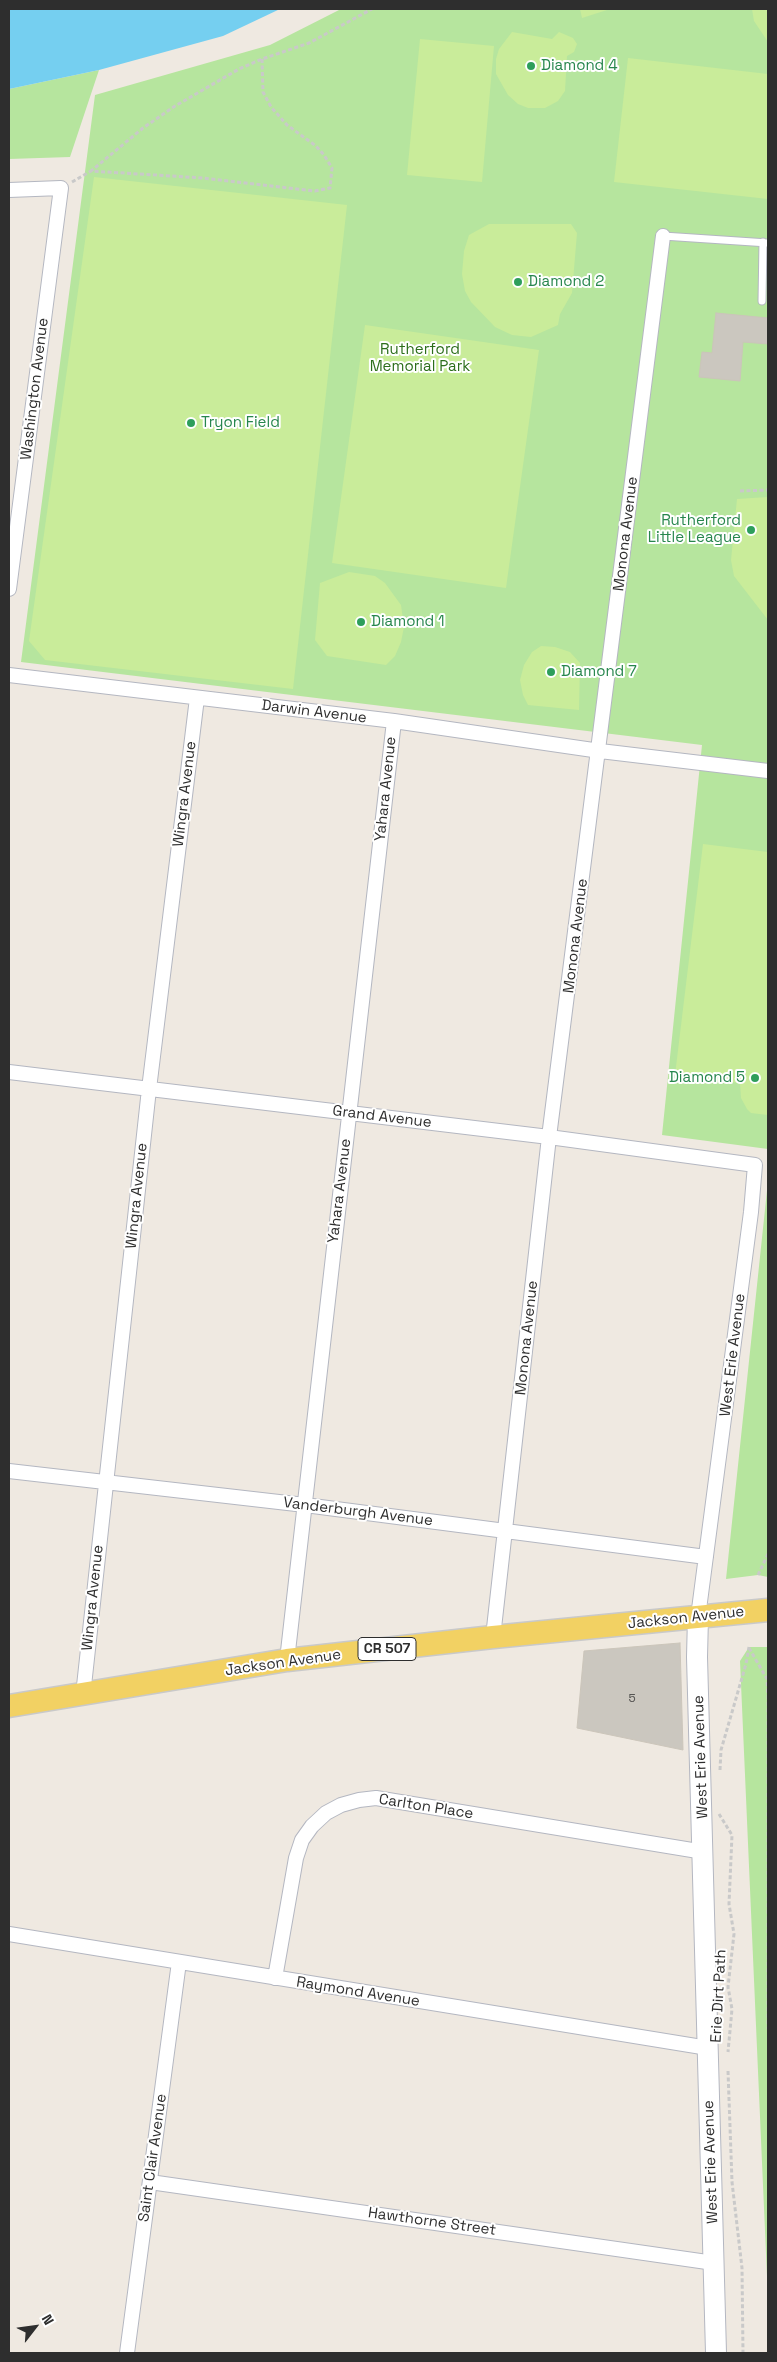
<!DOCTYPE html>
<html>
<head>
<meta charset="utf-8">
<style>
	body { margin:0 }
	#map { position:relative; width:777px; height:2362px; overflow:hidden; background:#efe9e1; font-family:"Space Grotesk",sans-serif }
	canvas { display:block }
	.frame { position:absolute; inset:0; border:10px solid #2e2e2e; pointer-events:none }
	.north { position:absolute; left:10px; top:2302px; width:50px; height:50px; -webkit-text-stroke:4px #fff; paint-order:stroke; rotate:60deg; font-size:14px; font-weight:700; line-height:20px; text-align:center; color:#2e2e2e }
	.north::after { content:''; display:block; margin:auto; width:18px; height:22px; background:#2e2e2e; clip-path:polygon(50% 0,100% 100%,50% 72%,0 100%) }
</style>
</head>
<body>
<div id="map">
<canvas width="777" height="2362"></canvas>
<div class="frame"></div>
<div class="north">N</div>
</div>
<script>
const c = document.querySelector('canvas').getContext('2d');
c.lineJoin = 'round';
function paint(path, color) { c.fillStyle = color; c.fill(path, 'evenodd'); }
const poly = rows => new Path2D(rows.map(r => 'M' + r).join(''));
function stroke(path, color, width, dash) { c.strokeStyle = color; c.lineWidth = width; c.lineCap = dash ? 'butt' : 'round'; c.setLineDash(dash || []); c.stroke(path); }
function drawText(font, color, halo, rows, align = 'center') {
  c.font = font + ' "Space Grotesk",sans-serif'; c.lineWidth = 4; c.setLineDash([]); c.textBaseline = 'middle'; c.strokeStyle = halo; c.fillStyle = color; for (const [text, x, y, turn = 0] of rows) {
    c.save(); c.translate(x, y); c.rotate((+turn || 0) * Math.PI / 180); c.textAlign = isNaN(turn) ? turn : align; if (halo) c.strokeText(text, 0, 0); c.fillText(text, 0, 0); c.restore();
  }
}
paint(poly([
	[341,9,768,9,768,1149,662,1135,702,745,21,662,95,95,270,45],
	[99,70,70,157,9,159,9,89],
	[768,1181,768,1577,758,1575,726,1579],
	[749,1647,768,1647,768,2299,740,1661]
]), '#b6e59e');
paint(poly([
	[580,9,610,9,582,18],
	[752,9,768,9,768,42,754,21],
	[512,32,552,39,559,32,573,38,577,44,574,52,567,56,565,91,558,101,545,108,528,108,518,104,508,95,496,74,496,59,499,49],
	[420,39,494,46,482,182,407,175],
	[628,58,768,74,768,199,614,182],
	[94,177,347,205,293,689,45,660,29,641],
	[489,224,571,224,577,233,572,293,560,314,558,325,531,337,512,335,495,327,471,302,465,291,462,274,464,251,469,235],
	[365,325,539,350,506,588,332,563],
	[768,497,768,620,734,576,731,560,737,499],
	[349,572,375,576,385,583,401,605,404,627,401,642,395,656,386,665,327,656,315,640,320,583],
	[541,646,555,647,570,652,580,663,579,710,528,705,523,695,520,680,524,665,532,652],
	[703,844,768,852,768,1115,751,1113,747,1109,741,1098,740,1083,675,1075]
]), '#c9ec9a');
paint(poly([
	[9,9,280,9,223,36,99,70,9,89]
]), '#75cff0');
const building = poly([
	[716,313,768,318,768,344,743,342,740,381,699,377,702,352,712,353,716,313],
	[680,1643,683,1750,577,1728,584,1651,680,1643]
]);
paint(building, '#cbc7bf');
stroke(building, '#cbc5ba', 1);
const lane = poly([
	[663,236,768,243],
	[762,301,763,242]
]);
const street = poly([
	[9,190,61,188,9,589],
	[9,675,394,721,600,751,768,771],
	[9,1072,549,1137,755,1165,751,1212,698,1617],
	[9,1471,305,1505,706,1557],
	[493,1637,549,1137,663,236],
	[287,1660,394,721],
	[83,1695,149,1089,197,698],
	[9,1934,708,2048],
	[275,1978,296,1858,302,1840,312,1826,326,1813,341,1805,359,1800,376,1798,704,1852],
	[150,2182,714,2263],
	[127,2353,179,1962]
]);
const secondary = poly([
	[698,1617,697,1657,716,2353]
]);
const primary = poly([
	[9,1706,287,1660,493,1637,768,1610]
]);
stroke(lane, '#b4b7c1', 9);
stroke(street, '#b4b7c1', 16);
stroke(secondary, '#b4b7c1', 22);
stroke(primary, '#c9c9c9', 25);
stroke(poly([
	[262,59,263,92,271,107,287,125,316,146,324,155,332,168,330,188,315,191,203,178,91,171,143,128,175,106,239,69,262,59,268,57,309,43,372,9],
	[72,182,91,171],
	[740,491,768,490],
	[758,1575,768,1554],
	[749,1648,767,1679,768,1698,768,2029],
	[720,1770,721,1750,746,1664,749,1647],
	[719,1814,732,1835,729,1904,734,1934,728,1987,732,2009,728,2052],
	[728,2071,732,2182,742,2268,743,2353]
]), '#c9c9c9', 3, [4, 2.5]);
stroke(lane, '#fff', 7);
stroke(street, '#fff', 14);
stroke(secondary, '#fff', 20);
stroke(primary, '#f2d163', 22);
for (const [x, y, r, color] of [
	[531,66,5,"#2e9e5b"],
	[518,282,5,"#2e9e5b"],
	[191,423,5,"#2e9e5b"],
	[751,530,5,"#2e9e5b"],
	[361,622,5,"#2e9e5b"],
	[551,672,5,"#2e9e5b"],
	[755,1078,5,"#2e9e5b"]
]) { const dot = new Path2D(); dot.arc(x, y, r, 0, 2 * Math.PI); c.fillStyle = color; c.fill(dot); stroke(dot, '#fff', 2); }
drawText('12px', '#555452', null, [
	["5",632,1699]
]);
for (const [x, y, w] of [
	[387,1649,58]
]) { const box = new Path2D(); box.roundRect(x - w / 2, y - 11.5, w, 23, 4); c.fillStyle = '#fff'; c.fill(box); stroke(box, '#2e2e2e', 1); }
drawText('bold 14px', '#2e2e2e', null, [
	["CR 507",387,1649]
]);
drawText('15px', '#27864d', '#fff', [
	["Diamond 4",541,66],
	["Diamond 2",528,282],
	["Tryon Field",201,423],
	["Rutherford",741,521,"right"],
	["Little League",741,538,"right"],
	["Diamond 1",371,622],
	["Diamond 7",561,672],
	["Diamond 5",745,1078,"right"]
], 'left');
drawText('15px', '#2c6e1b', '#fff', [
	["Rutherford",420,350],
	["Memorial Park",420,367]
]);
drawText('15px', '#2e2e2e', '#fff', [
	["Washington Avenue",35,389,-83],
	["Monona Avenue",626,534,-83],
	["Darwin Avenue",314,712,7],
	["Yahara Avenue",386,789,-84],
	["Wingra Avenue",185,794,-83],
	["Monona Avenue",576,936,-83],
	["Grand Avenue",382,1117,7],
	["Yahara Avenue",340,1191,-83],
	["Wingra Avenue",137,1196,-84],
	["Monona Avenue",527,1338,-84],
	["West Erie Avenue",733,1355,-83],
	["Vanderburgh Avenue",358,1512,7],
	["Wingra Avenue",93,1598,-84],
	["Jackson Avenue",686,1618,-6],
	["Jackson Avenue",283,1663,-8],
	["West Erie Avenue",701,1757,-92],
	["Carlton Place",426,1807,9],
	["Raymond Avenue",358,1992,9],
	["Erie Dirt Path",719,1996,-87],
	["Saint Clair Avenue",153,2158,-82],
	["West Erie Avenue",711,2162,-92],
	["Hawthorne Street",432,2222,8]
]);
</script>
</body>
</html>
